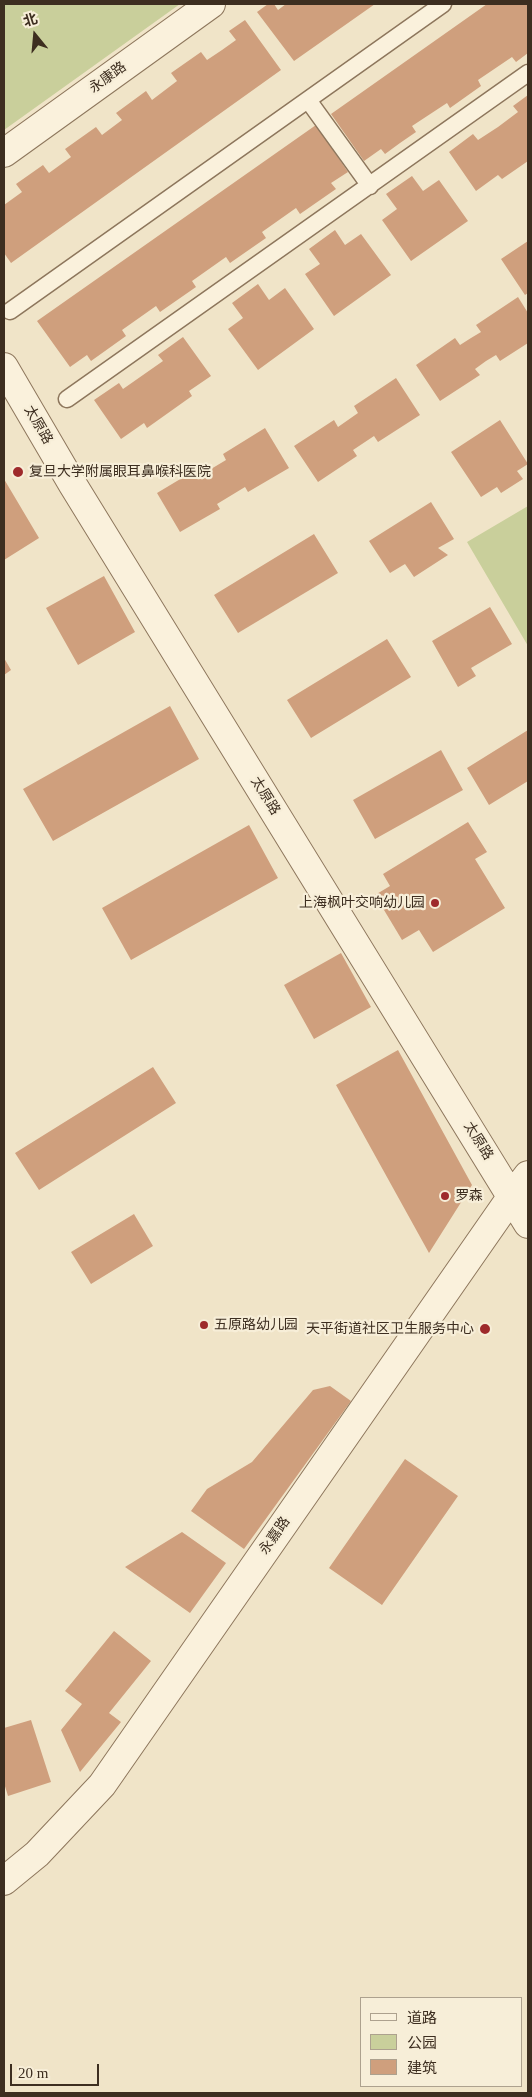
<!DOCTYPE html>
<html>
<head>
<meta charset="utf-8">
<style>
	body { margin:0 }
	#map { position:relative; width:532px; height:2097px; overflow:hidden; background:#f0e4c8; font-family:"Times New Roman","Noto Sans SC",serif }
	canvas { display:block }
	.frame { position:absolute; inset:0; border:5px solid #3d2e20; pointer-events:none }
	.legend { position:absolute; left:360px; top:1997px; width:162px; height:90px; box-sizing:border-box; background:#f7eed8; border:1px solid #ada18e; margin:0; padding:6px 9px; list-style:none; font-size:15px; color:#3d2e20 }
	.legend li { display:flex; align-items:center; gap:10px; height:25px }
	.legend b { width:25px; border:1px solid #ada18e }
	.north { position:absolute; left:10px; top:10px; width:50px; height:50px; -webkit-text-stroke:4px #f7eed8; paint-order:stroke; rotate:343deg; font-size:14px; font-weight:700; line-height:20px; text-align:center; color:#3d2e20 }
	.north::after { content:''; display:block; margin:auto; width:18px; height:22px; background:#3d2e20; clip-path:polygon(50% 0,100% 100%,50% 72%,0 100%) }
	.scale { position:absolute; left:10px; top:2064px; width:89px; height:22px; box-sizing:border-box; border:2px solid #3d2e20; border-top:0; padding-left:6px; font-size:15px; line-height:18px; white-space:nowrap; color:#3d2e20; -webkit-text-stroke:4px #f7eed8; paint-order:stroke }
</style>
</head>
<body>
<div id="map">
<canvas width="532" height="2097"></canvas>
<div class="frame"></div>
<ul class="legend">
<li><b style="height:6px;background:#faf1dc"></b>道路</li>
<li><b style="height:14px;background:#c9cf9b"></b>公园</li>
<li><b style="height:14px;background:#cf9f7d"></b>建筑</li>
</ul>
<div class="north">北</div>
<div class="scale">20 m</div>
</div>
<script>
const c = document.querySelector('canvas').getContext('2d');
c.lineJoin = 'round';
function paint(path, color) { c.fillStyle = color; c.fill(path, 'evenodd'); }
const poly = rows => new Path2D(rows.map(r => 'M' + r).join(''));
function stroke(path, color, width, dash) { c.strokeStyle = color; c.lineWidth = width; c.lineCap = dash ? 'butt' : 'round'; c.setLineDash(dash || []); c.stroke(path); }
function drawText(font, color, halo, rows, align = 'center') {
  c.font = font + ' "Times New Roman","Noto Sans SC",serif'; c.lineWidth = 4.5; c.setLineDash([]); c.textBaseline = 'middle'; c.strokeStyle = halo; c.fillStyle = color; for (const [text, x, y, turn = 0] of rows) {
    c.save(); c.translate(x, y); c.rotate((+turn || 0) * Math.PI / 180); c.textAlign = isNaN(turn) ? turn : align; if (halo) c.strokeText(text, 0, 0); c.fillText(text, 0, 0); c.restore();
  }
}
paint(poly([
	[4,4,180,4,4,130],
	[528,506,528,646,467,542]
]), '#c9cf9b');
paint(poly([
	[268,4,274,4,278,10,286,4,375,4,294,61,257,12],
	[487,4,528,4,528,53,516,62,512,57,478,80,481,86,450,108,447,103,412,126,416,132,400,143,385,154,381,149,364,161,331,114],
	[245,20,281,70,11,263,4,253,4,205,22,192,16,184,43,165,49,173,71,157,65,149,96,127,102,135,122,120,116,113,146,91,152,100,177,81,171,73,201,52,207,60,222,50,236,40,229,31],
	[528,95,528,161,502,179,498,175,476,191,449,152,473,134,478,140,498,127,518,112,513,106],
	[316,125,348,172,331,183,336,189,300,214,296,208,262,232,266,238,230,263,226,257,192,281,196,287,160,312,156,306,122,330,126,336,91,361,87,355,70,367,37,321],
	[412,176,423,191,439,180,468,221,411,261,382,220,397,209,386,194],
	[335,230,345,245,361,234,391,275,334,316,305,274,320,264,309,249],
	[528,241,528,293,525,295,501,259],
	[258,284,269,300,285,288,314,329,258,370,228,329,243,318,232,303],
	[518,297,528,313,528,343,500,361,496,355,486,361,475,369,480,375,440,401,416,365,455,338,460,345,471,338,481,332,476,325],
	[183,337,211,376,189,391,192,396,147,428,144,423,121,439,94,400,119,383,123,389,163,361,158,355],
	[396,378,420,415,378,442,374,436,353,450,357,456,318,482,294,446,334,420,338,427,358,413,354,406],
	[500,420,528,464,517,471,523,479,501,493,497,487,481,497,451,452],
	[265,428,289,468,248,492,245,487,217,504,220,509,180,532,157,493,197,469,201,475,226,460,223,454],
	[4,479,39,538,4,560],
	[431,502,454,539,438,548,448,555,414,577,405,564,390,573,369,541],
	[314,534,338,573,238,633,214,595],
	[104,576,135,632,78,665,46,608],
	[490,607,512,644,471,668,476,676,458,687,432,641],
	[387,639,411,677,311,738,287,700],
	[4,658,11,670,4,675],
	[170,706,199,759,53,841,23,789],
	[528,730,528,781,489,805,467,768],
	[441,750,463,790,375,839,353,800],
	[468,822,487,852,475,859,505,908,433,952,419,930,402,940,375,895,390,886,383,874],
	[249,825,278,878,131,960,102,908],
	[341,953,371,1007,314,1039,284,985],
	[398,1050,472,1185,429,1253,336,1085],
	[153,1067,176,1103,39,1190,15,1153],
	[134,1214,153,1246,91,1284,71,1252],
	[330,1386,351,1401,244,1549,191,1511,207,1489,252,1462,313,1390],
	[405,1459,458,1496,382,1605,329,1568],
	[182,1532,226,1563,190,1613,125,1567],
	[114,1631,151,1661,109,1713,121,1722,80,1772,61,1730,82,1704,65,1691],
	[31,1720,51,1782,8,1796,4,1783,4,1728]
]), '#cf9f7d');
const lane = poly([
	[308,100,370,186],
	[10,311,443,4],
	[67,399,528,73]
]);
const street = poly([
	[4,153,211,4],
	[4,367,73,485,528,1224],
	[4,1881,37,1854,102,1785,512,1196,528,1175]
]);
stroke(lane, '#8d765c', 19);
stroke(street, '#8d765c', 30);
stroke(lane, '#faf1dc', 16);
stroke(street, '#faf1dc', 28);
for (const [x, y, r, color] of [
	[18,472,6,"#9e2a2b"],
	[435,903,5,"#9e2a2b"],
	[445,1196,5,"#9e2a2b"],
	[204,1325,5,"#9e2a2b"],
	[485,1329,6,"#9e2a2b"]
]) { const dot = new Path2D(); dot.arc(x, y, r, 0, 2 * Math.PI); c.fillStyle = color; c.fill(dot); stroke(dot, '#f7eed8', 2); }
drawText('14px', '#3d2e20', '#f7eed8', [
	["永康路",108,78,-36],
	["太原路",38,425,60],
	["太原路",265,796,58],
	["太原路",478,1141,58],
	["永嘉路",275,1536,-55]
]);
drawText('14px', '#3d2e20', '#f7eed8', [
	["复旦大学附属眼耳鼻喉科医院",29,472],
	["上海枫叶交响幼儿园",425,903,"right"],
	["罗森",455,1196],
	["五原路幼儿园",214,1325],
	["天平街道社区卫生服务中心",474,1329,"right"]
], 'left');
</script>
</body>
</html>
